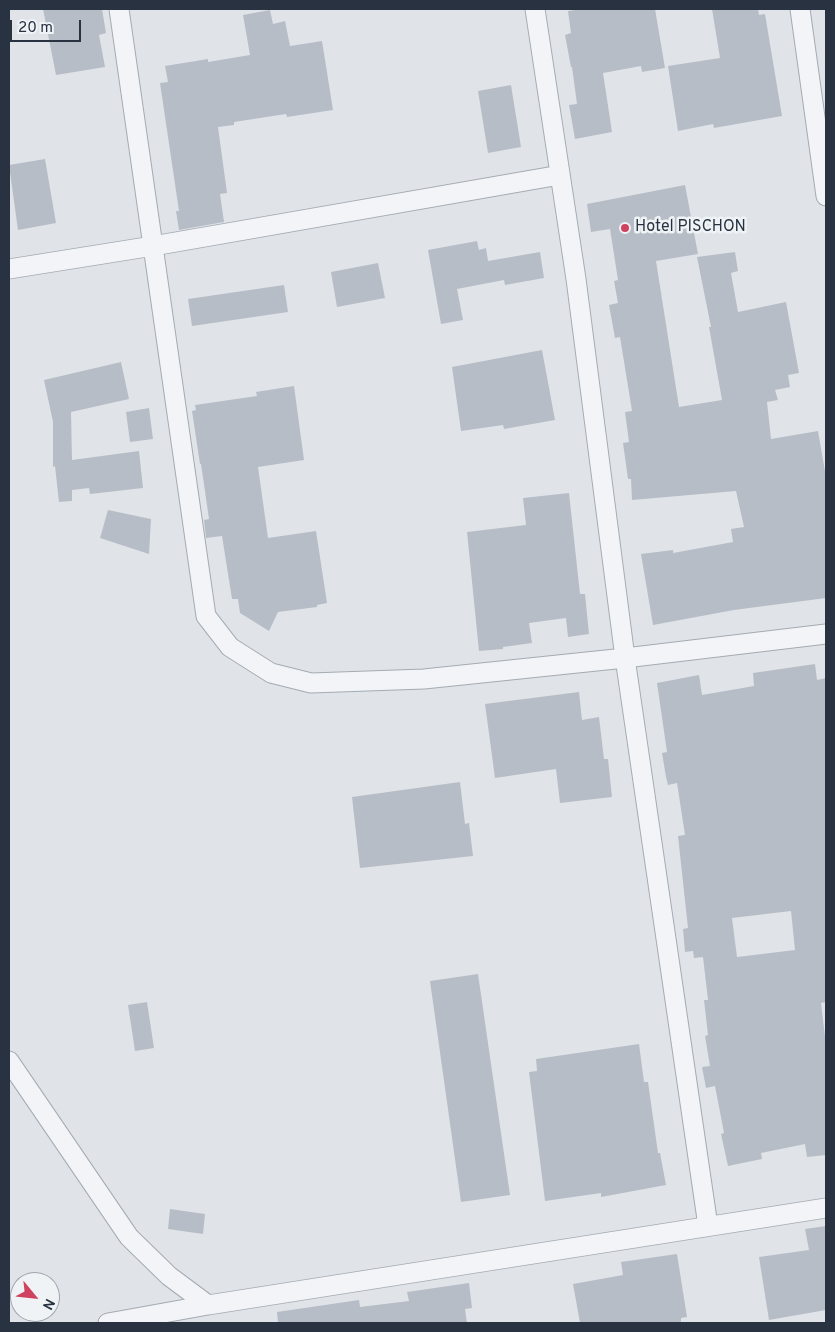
<!DOCTYPE html>
<html>
<head>
<meta charset="utf-8">
<style>
	body { margin:0 }
	#map { position:relative; width:835px; height:1332px; overflow:hidden; background:#e0e4e9; font-family:Overpass,sans-serif }
	canvas { display:block }
	.frame { position:absolute; inset:0; border:10px solid #283240; pointer-events:none }
	.north { position:absolute; left:10px; top:1272px; width:50px; height:50px; box-sizing:border-box; background:#eff3f6; border:1px solid #9fa6ad; border-radius:50%; rotate:118deg; font-size:14px; font-weight:700; line-height:20px; text-align:center; color:#283240 }
	.north::after { content:''; display:block; margin:auto; width:18px; height:22px; background:#cf4360; clip-path:polygon(50% 0,100% 100%,50% 72%,0 100%) }
	.scale { position:absolute; left:10px; top:20px; width:71px; height:22px; box-sizing:border-box; border:2px solid #283240; border-top:0; padding-left:6px; font-size:15px; line-height:18px; white-space:nowrap; color:#283240; -webkit-text-stroke:4px #eff3f6; paint-order:stroke }
</style>
</head>
<body>
<div id="map">
<canvas width="835" height="1332"></canvas>
<div class="frame"></div>
<div class="north">N</div>
<div class="scale">20 m</div>
</div>
<script>
const c = document.querySelector('canvas').getContext('2d');
c.lineJoin = 'round';
function paint(path, color) { c.fillStyle = color; c.fill(path, 'evenodd'); }
const poly = rows => new Path2D(rows.map(r => 'M' + r).join(''));
function stroke(path, color, width, dash) { c.strokeStyle = color; c.lineWidth = width; c.lineCap = dash ? 'butt' : 'round'; c.setLineDash(dash || []); c.stroke(path); }
function drawText(font, color, halo, rows, align = 'center') {
  c.font = font + ' Overpass,sans-serif'; c.lineWidth = 5; c.setLineDash([]); c.textBaseline = 'middle'; c.strokeStyle = halo; c.fillStyle = color; for (const [text, x, y, turn = 0] of rows) {
    c.save(); c.translate(x, y); c.rotate((+turn || 0) * Math.PI / 180); c.textAlign = isNaN(turn) ? turn : align; if (halo) c.strokeText(text, 0, 0); c.fillText(text, 0, 0); c.restore();
  }
}
paint(poly([
	[43,9,102,9,106,33,99,35,105,67,56,75],
	[582,9,655,9,665,68,642,72,641,66,603,73,612,132,575,139,569,105,577,104,572,67,571,67,565,35,571,33,568,11],
	[712,9,758,9,759,15,765,14,782,116,714,128,713,124,678,131,668,66,720,58],
	[270,10,273,24,285,21,290,46,322,41,333,110,287,117,286,114,234,122,234,125,218,127,227,193,220,194,224,222,179,230,176,211,179,211,160,83,168,82,165,66,208,59,208,62,250,55,243,15],
	[511,85,521,147,488,153,478,91],
	[45,159,56,223,18,230,9,165],
	[685,185,698,254,656,261,679,407,722,400,709,327,711,327,697,257,735,252,738,271,731,273,738,312,786,302,799,373,788,375,790,387,775,390,778,400,767,402,771,439,818,431,826,477,826,598,734,610,653,625,641,554,673,550,673,553,733,542,731,529,744,527,736,491,632,500,631,479,628,479,623,443,629,442,625,412,632,411,620,337,615,338,609,305,618,303,614,281,618,280,610,229,591,232,587,204],
	[477,241,479,250,486,248,488,261,540,252,544,278,505,285,504,280,457,289,463,320,441,324,428,250],
	[378,263,385,298,337,307,331,272],
	[284,285,288,312,192,326,188,299],
	[542,350,555,420,504,429,503,425,461,431,452,367],
	[121,362,129,399,71,412,72,460,139,451,143,488,90,494,89,488,72,490,72,501,59,502,55,466,53,467,53,422,44,380],
	[294,386,304,460,258,467,268,538,316,531,327,603,317,605,317,607,278,612,269,631,240,613,238,599,232,599,222,536,206,538,204,520,209,519,201,464,200,464,192,411,196,410,195,405,257,396,256,392],
	[149,408,153,439,130,442,126,412],
	[569,493,580,594,585,594,589,634,568,637,566,618,529,623,532,643,503,647,503,649,479,651,467,532,526,525,523,498],
	[108,510,151,519,149,554,100,538],
	[815,664,817,680,826,678,826,1002,821,1003,826,1045,826,1155,807,1157,805,1144,761,1153,762,1159,728,1166,721,1134,724,1133,715,1086,706,1088,702,1067,710,1066,705,1036,708,1035,704,1000,708,1000,703,957,694,958,693,951,685,952,683,929,688,928,678,836,685,835,677,783,668,785,666,777,662,753,667,752,657,683,699,675,702,695,754,686,753,673],
	[791,911,795,950,737,957,732,918],
	[579,692,582,720,599,717,604,759,608,759,612,797,560,803,556,769,495,778,485,704],
	[460,782,465,824,469,823,473,856,360,868,352,797],
	[478,974,510,1195,461,1202,430,981],
	[147,1002,154,1048,135,1051,128,1005],
	[639,1044,644,1082,648,1082,658,1153,660,1153,666,1185,601,1197,601,1193,545,1201,529,1072,537,1071,536,1059],
	[170,1209,205,1214,203,1234,168,1229],
	[826,1226,826,1310,769,1320,759,1257,809,1250,805,1229],
	[677,1254,687,1317,681,1318,681,1323,580,1323,573,1284,623,1275,621,1262],
	[469,1283,472,1308,465,1309,467,1323,278,1323,277,1312,359,1300,360,1307,409,1301,407,1292]
]), '#b7bdc6');
const street = poly([
	[119,9,206,616,230,647,271,673,311,683,424,679,625,658,826,634],
	[535,9,576,279,625,658,708,1226],
	[800,9,826,196],
	[9,269,153,246,560,175],
	[9,1061,129,1237,169,1276,208,1305],
	[108,1323,208,1305,826,1208]
]);
stroke(street, '#a5abb3', 21);
stroke(street, '#f2f4f7', 19);
for (const [x, y, r, color] of [
	[625,228,5,"#cf4360"]
]) { const dot = new Path2D(); dot.arc(x, y, r, 0, 2 * Math.PI); c.fillStyle = color; c.fill(dot); stroke(dot, '#eff3f6', 2); }
drawText('16px', '#283240', '#eff3f6', [
	["Hotel PISCHON",635,228]
], 'left');
</script>
</body>
</html>
